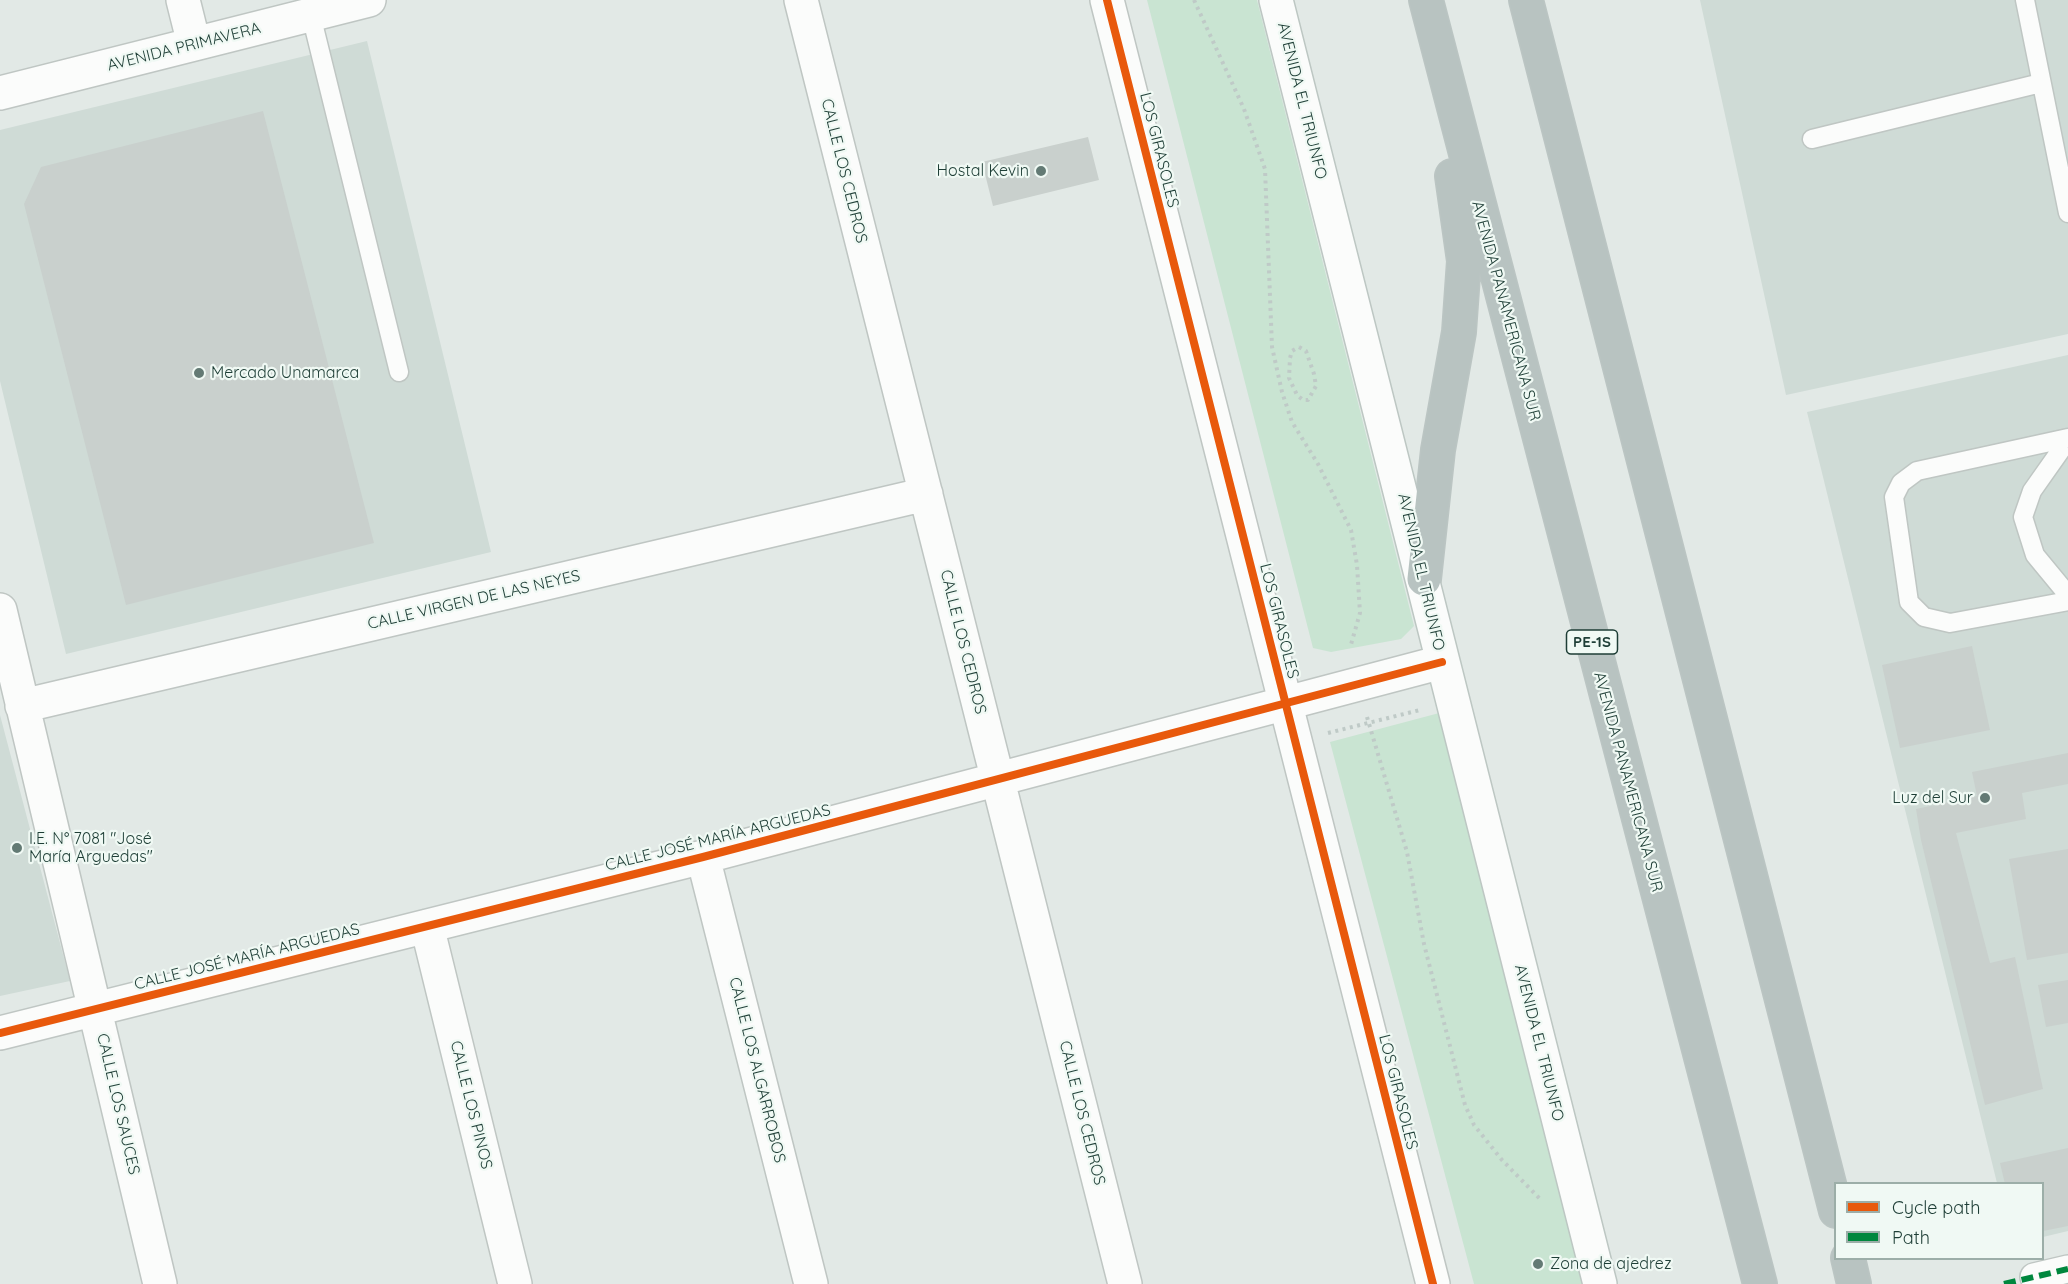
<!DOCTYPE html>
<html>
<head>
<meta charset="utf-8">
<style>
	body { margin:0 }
	#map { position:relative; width:2068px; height:1284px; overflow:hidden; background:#e2e9e6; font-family:Quicksand,sans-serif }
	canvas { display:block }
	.legend { position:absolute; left:1834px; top:1182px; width:210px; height:78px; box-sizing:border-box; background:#f0f9f4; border:2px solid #9caea8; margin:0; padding:8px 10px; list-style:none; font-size:18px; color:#1e3e36 }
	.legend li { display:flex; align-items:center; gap:12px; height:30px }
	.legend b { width:30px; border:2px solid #9caea8 }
</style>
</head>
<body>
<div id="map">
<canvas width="2068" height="1284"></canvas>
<ul class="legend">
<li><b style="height:8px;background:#e8590c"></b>Cycle path</li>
<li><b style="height:8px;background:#00873e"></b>Path</li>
</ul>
</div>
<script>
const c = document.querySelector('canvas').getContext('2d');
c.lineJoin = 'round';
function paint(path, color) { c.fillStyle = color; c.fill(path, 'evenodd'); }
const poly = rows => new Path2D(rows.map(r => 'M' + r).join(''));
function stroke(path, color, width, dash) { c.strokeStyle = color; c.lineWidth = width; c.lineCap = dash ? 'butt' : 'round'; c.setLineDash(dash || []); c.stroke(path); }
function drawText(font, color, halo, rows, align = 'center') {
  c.font = font + ' Quicksand,sans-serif'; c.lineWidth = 4.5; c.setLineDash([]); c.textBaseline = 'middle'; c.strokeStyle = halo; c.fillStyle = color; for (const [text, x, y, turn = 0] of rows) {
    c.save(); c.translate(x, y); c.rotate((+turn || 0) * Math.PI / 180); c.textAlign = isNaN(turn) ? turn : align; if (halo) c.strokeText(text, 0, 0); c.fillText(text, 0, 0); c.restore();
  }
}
paint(poly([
	[1700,0,2068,0,2068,334,1786,395],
	[367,41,491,552,66,654,0,381,0,130],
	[2068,355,2068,1231,2043,1237,2042,1184,1997,1183,1807,412],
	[0,715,70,981,0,996]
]), '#cfdbd6');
paint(poly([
	[1147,0,1257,0,1414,626,1401,639,1331,652,1313,648],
	[1443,712,1589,1284,1474,1284,1330,742]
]), '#c9e4d2');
paint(poly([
	[263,111,374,543,126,605,24,204,41,167],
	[1088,137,1099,180,993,206,982,162],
	[1972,646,1990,730,1900,748,1882,665],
	[2068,753,2068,784,2022,793,2026,819,1956,833,1990,963,2015,957,2043,1089,1985,1105,1921,840,1916,809,1977,796,1972,772],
	[2068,849,2068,953,2027,960,2009,859],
	[2068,980,2068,1023,2046,1027,2038,985],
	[2068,1148,2068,1226,2043,1231,2043,1184,2005,1184,2000,1163]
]), '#c9d0cd');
const service = poly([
	[2025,0,2068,213],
	[311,15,399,372],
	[1812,139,2041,83],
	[2068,438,1917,471,1901,483,1894,497,1909,602,1924,617,1950,623,2068,601],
	[2068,440,2032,491,2023,517,2035,555,2068,595]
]);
const pedestrian = poly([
	[2034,1277,2068,1269]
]);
const minor = poly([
	[183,0,194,44],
	[801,0,1125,1284],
	[0,93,369,0],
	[0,610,160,1284],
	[22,706,926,494],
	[703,857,811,1284],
	[427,926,515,1284],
	[0,1033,703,857,1442,662]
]);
const tertiary = poly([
	[1107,0,1433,1284]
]);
const secondary = poly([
	[1276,0,1600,1284]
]);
const motorway = poly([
	[1426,0,1760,1284],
	[1526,0,1836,1211],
	[1424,579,1438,450,1459,332,1464,261,1452,176],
	[1848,1258,1854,1284]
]);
stroke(service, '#bfc6c3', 21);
stroke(pedestrian, '#bfc6c3', 30);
stroke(minor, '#bfc6c3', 36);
stroke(tertiary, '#bfc6c3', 36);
stroke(secondary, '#bdc7c3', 36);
stroke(motorway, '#bbc5c3', 36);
stroke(poly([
	[1194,0,1244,109,1265,169,1272,347,1282,392,1292,422,1318,464,1351,530,1357,565,1360,613,1350,648],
	[1299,347,1306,351,1314,374,1316,386,1308,400,1303,400,1297,395,1289,378,1290,358,1292,351,1299,347],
	[1367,717,1407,852,1424,944,1465,1105,1474,1125,1502,1160,1541,1200],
	[1328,733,1420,710]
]), '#bfcac7', 4, [3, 4.5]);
stroke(service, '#fbfcfb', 18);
stroke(pedestrian, '#fbfcfb', 27);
stroke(minor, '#fbfcfb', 33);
stroke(tertiary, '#fbfcfb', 33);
stroke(secondary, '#fbfcfb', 33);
stroke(motorway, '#b8c3c1', 33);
stroke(poly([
	[2004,1284,2068,1269]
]), '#00873e', 6, [12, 6]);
stroke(poly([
	[1107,0,1433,1284],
	[0,1033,703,857,1442,662]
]), '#e8590c', 8);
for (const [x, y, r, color] of [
	[1041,171,6,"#637a74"],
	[199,373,6,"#637a74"],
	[1985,798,6,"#637a74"],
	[17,848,6,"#637a74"],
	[1538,1264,6,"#637a74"]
]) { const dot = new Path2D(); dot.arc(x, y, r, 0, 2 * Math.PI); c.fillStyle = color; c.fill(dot); stroke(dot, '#f0f9f4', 2); }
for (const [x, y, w] of [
	[1592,642,51]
]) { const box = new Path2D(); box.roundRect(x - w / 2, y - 12, w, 24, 4.5); c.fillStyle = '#f0f9f4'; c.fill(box); stroke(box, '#1e3e36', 1.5); }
drawText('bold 15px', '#1e3e36', null, [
	["PE-1S",1592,642]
]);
drawText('16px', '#1e3e36', '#f0f9f4', [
	["AVENIDA PRIMAVERA",184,47,-14],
	["AVENIDA EL TRIUNFO",1302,101,76],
	["LOS GIRASOLES",1159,150,76],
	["CALLE LOS CEDROS",844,171,76],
	["AVENIDA PANAMERICANA SUR",1506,311,75],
	["AVENIDA EL TRIUNFO",1421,572,77],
	["CALLE VIRGEN DE LAS NEYES",474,600,-13],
	["LOS GIRASOLES",1279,621,76],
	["CALLE LOS CEDROS",963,642,76],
	["AVENIDA PANAMERICANA SUR",1628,782,75],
	["CALLE JOSÉ MARÍA ARGUEDAS",718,838,-14],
	["CALLE JOSÉ MARÍA ARGUEDAS",247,957,-14],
	["AVENIDA EL TRIUNFO",1539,1043,76],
	["CALLE LOS ALGARROBOS",757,1070,76],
	["LOS GIRASOLES",1398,1092,76],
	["CALLE LOS SAUCES",118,1104,77],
	["CALLE LOS PINOS",471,1105,76],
	["CALLE LOS CEDROS",1082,1113,76]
]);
drawText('16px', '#1e3e36', '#f0f9f4', [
	["Hostal Kevin",1029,171,"right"],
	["Mercado Unamarca",211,373],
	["Luz del Sur",1973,798,"right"],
	["I.E. N° 7081 \"José",29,839],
	["María Arguedas\"",29,857],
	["Zona de ajedrez",1550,1264]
], 'left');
</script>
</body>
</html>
